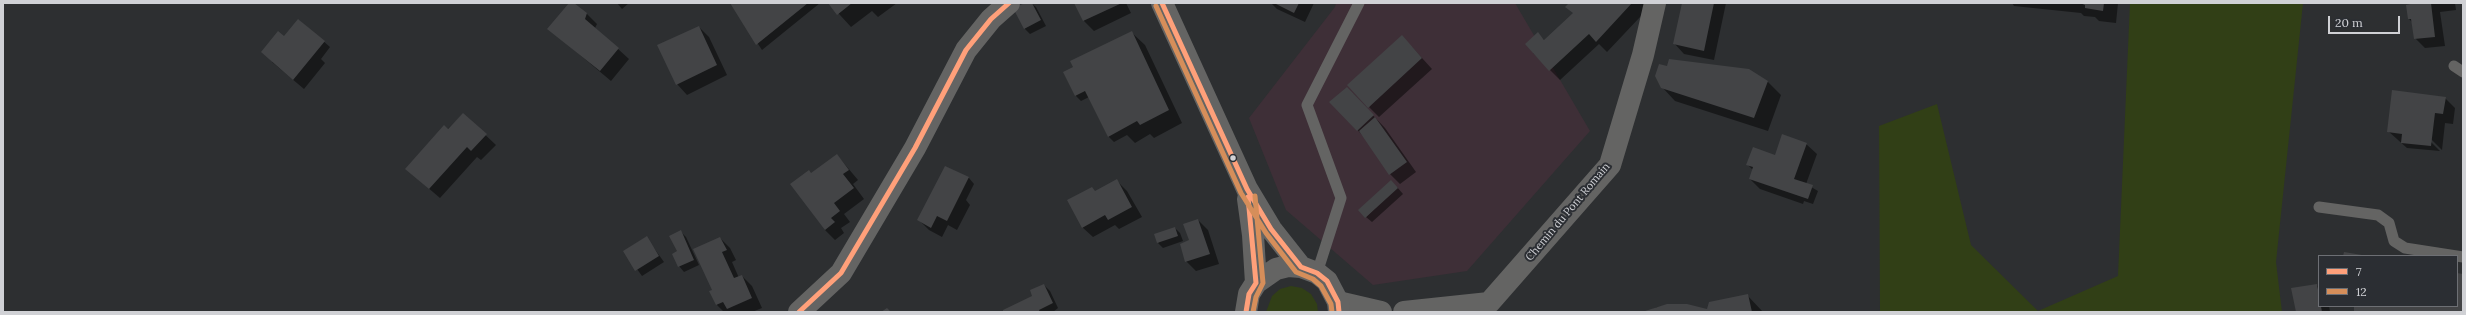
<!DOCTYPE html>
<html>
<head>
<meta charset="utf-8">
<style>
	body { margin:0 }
	#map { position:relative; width:2466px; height:315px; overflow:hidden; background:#2d2f31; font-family:Lora,serif }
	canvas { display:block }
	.frame { position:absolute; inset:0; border:4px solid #d0d1d5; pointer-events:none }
	.legend { position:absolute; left:2318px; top:255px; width:140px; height:52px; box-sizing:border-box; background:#2b2e33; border:1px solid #6d6f74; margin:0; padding:5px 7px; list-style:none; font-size:12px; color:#d0d1d5 }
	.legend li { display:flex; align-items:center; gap:8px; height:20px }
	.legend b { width:20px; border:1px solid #6d6f74 }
	.scale { position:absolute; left:2328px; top:16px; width:72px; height:18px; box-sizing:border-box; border:2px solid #d0d1d5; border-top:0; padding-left:5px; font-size:12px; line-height:14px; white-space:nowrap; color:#d0d1d5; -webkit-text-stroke:3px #2b2e33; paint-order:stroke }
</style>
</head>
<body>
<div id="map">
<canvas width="2466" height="315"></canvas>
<div class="frame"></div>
<ul class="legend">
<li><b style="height:5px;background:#ffa07a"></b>7</li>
<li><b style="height:5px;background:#d68e5a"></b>12</li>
</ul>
<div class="scale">20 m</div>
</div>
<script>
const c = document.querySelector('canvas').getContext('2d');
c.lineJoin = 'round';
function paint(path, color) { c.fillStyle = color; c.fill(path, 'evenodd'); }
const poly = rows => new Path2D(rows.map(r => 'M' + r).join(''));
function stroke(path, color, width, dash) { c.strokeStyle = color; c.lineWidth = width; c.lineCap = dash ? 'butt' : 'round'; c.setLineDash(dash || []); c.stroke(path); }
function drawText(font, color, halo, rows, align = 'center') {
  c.font = font + ' Lora,serif'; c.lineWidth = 4; c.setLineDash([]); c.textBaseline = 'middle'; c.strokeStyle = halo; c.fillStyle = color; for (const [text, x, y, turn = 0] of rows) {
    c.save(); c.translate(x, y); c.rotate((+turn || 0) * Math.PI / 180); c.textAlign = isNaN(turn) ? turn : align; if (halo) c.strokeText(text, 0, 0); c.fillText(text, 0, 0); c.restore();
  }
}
paint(poly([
	[1336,3,1515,3,1590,131,1467,271,1373,285,1286,210,1249,118,1335,7]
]), '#3e2f37');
paint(poly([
	[2130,3,2303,3,2276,262,2282,312,1880,312,1879,126,1937,104,1971,245,2038,311,2118,276],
	[1291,286,1302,288,1311,294,1317,304,1318,312,1266,312,1272,296,1280,289]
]), '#313f16');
paint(poly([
	[570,3,587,14,597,24,595,28,629,59,611,81,549,29],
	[617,3,629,3,622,9],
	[731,3,820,3,762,50],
	[829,3,897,3,878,17,872,11,851,27],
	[1027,3,1031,3,1036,7,1046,26,1030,34,1025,29,1015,9],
	[1075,3,1126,3,1131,13,1094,31,1084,21],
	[1271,3,1314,3,1305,22,1277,9],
	[1570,3,1645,3,1641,16,1607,52,1599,44,1560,80,1533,53,1538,33,1545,41,1574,14],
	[1684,3,1726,3,1714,60,1684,54,1674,43],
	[2012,3,2118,3,2116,23,2099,21,2095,17,2084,16,2081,13,2014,6],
	[2416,3,2455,3,2456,10,2440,12,2445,46,2425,48,2415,38,2413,23,2409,19],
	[299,20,330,47,321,59,325,63,304,89,272,62,284,37],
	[699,27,709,37,727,75,687,95,677,84],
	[1131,32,1145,45,1182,123,1154,138,1150,134,1135,143,1127,135,1114,142,1108,136,1089,97,1081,101,1076,96,1064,73],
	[1412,47,1432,69,1379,117,1369,107],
	[1667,67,1748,70,1768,82,1781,95,1768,131,1675,101,1662,87],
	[1347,88,1385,128,1416,172,1400,184,1390,174,1365,138,1331,102],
	[2445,98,2455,108,2453,124,2445,123,2442,150,2429,137,2428,139,2440,151,2407,148,2388,131],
	[463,114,496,145,481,160,477,157,440,198,406,169],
	[1806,144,1817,154,1806,184,1818,191,1813,204,1804,201,1803,204,1760,189,1750,179,1753,170,1748,165],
	[837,155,858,180,853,184,864,199,844,214,850,222,841,228,844,233,835,240,825,230,811,174],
	[946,167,969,178,974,184,966,200,970,205,957,230,948,225,942,237,929,230,919,220],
	[1117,181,1127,191,1142,217,1119,229,1115,225,1093,237,1082,227,1096,192],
	[1397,187,1403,194,1372,222,1366,217],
	[1198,220,1208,230,1219,264,1196,271,1186,261,1190,241],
	[1175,228,1180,233,1183,241,1163,248,1158,243],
	[681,232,686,237,699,265,684,272,679,266],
	[646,237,664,262,642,276,624,251],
	[720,238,730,248,736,260,732,262,739,278,742,276,752,286,762,308,752,312,724,312,717,305,713,290],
	[1044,285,1050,291,1058,308,1053,312,1005,312,1034,296],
	[2317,285,2319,288,2319,306,2329,306,2330,312,2297,312],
	[1747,295,1763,312,1647,312,1657,307,1687,305,1707,310]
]), '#0007');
paint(poly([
	[569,3,574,3,587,13,585,19,619,48,600,71,547,29],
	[730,3,808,3,756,45],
	[828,3,852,3,837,15],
	[1025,3,1032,3,1041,20,1024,29,1013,8],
	[1074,3,1122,3,1083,21],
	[1274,3,1299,3,1294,13],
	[1569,3,1632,3,1596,42,1589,34,1549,71,1525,44,1538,32,1544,40,1573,13,1565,7],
	[1682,3,1714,3,1704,51,1673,44],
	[2080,3,2104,3,2103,11,2085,8,2085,5],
	[2415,3,2431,3,2435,37,2414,39,2411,19,2408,19,2406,5],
	[298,19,325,41,293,80,261,52,278,31,284,36],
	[699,26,717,65,676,85,657,45],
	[1132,31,1169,110,1140,125,1137,121,1108,137,1085,91,1075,96,1063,72,1073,67,1070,61],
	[1402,35,1422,58,1368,108,1347,85],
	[1669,59,1749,69,1768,81,1754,118,1661,88,1655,76,1659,64,1667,66],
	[1347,87,1374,115,1357,131,1329,102],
	[2392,90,2446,97,2443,114,2435,113,2431,146,2401,143,2402,134,2387,132],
	[463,113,487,134,471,151,467,147,429,189,405,169,444,125,448,129],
	[1375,117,1407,162,1389,175,1359,131],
	[1782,134,1807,143,1794,179,1813,185,1808,199,1749,179,1753,167,1746,165,1753,147,1775,155],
	[837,154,849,170,843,174,854,188,834,203,840,211,831,218,835,222,825,230,790,184,809,170,811,173],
	[945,166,969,177,947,221,937,216,931,228,917,220],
	[1117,179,1132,207,1108,220,1105,215,1082,228,1067,200,1092,187,1095,191],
	[1391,180,1398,188,1365,218,1358,210],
	[1198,219,1210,254,1185,262,1180,244,1189,240,1183,224],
	[1175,227,1178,236,1157,243,1154,234],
	[681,230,694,260,678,267,672,254,677,251,669,236],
	[647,236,659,256,635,271,623,251],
	[720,237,727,250,722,252,734,278,742,275,752,298,727,309,723,302,716,305,709,291,712,290,693,249],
	[2344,252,2362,255,2362,256,2343,256],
	[2457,273,2463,274,2463,312,2354,312,2354,306,2457,306],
	[1044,284,1053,303,1039,310,1040,312,1003,312,1003,310,1032,296,1030,290],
	[2317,284,2322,312,2296,312,2291,288],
	[1748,294,1752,312,1642,312,1667,304,1687,304,1707,309,1709,302],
	[887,308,891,312,881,312]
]), '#434446');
stroke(poly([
	[2454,66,2463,72],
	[2319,207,2378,215,2389,223,2394,241,2405,248,2463,257],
	[1317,273,1341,198,1307,105,1359,3]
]), '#646463', 11);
stroke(poly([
	[1338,302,1381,312],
	[799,312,841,273,915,148,966,50,991,19,1009,3],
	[1404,312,1489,303,1610,165,1643,55,1655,3]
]), '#646463', 22);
stroke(poly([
	[1162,3,1247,189,1271,229,1301,267],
	[1248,199,1253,235,1256,283],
	[1246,312,1249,294,1256,283,1276,269,1288,266,1301,267,1317,273,1327,281,1338,302,1339,312]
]), '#646463', 22);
stroke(poly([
	[1162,3,1247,189,1271,229,1301,267,1317,273,1327,281,1338,302,1339,312],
	[799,312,841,273,915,148,966,50,991,19,1009,3],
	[1246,312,1249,294,1256,283,1248,197]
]), '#ffa07a', 5);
stroke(poly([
	[1156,6,1241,193,1266,233,1296,272,1313,279,1321,286,1331,304,1332,312],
	[1253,312,1256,297,1263,283,1255,196]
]), '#d68e5a', 5);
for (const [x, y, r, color] of [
	[1233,158,3.5,"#d0d1d5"]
]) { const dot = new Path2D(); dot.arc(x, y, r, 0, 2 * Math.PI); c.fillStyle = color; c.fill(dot); stroke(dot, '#2b2e33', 1.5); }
drawText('11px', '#d0d1d5', '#2b2e33', [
	["Chemin du Pont Romain",1568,212,-50]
]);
</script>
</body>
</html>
